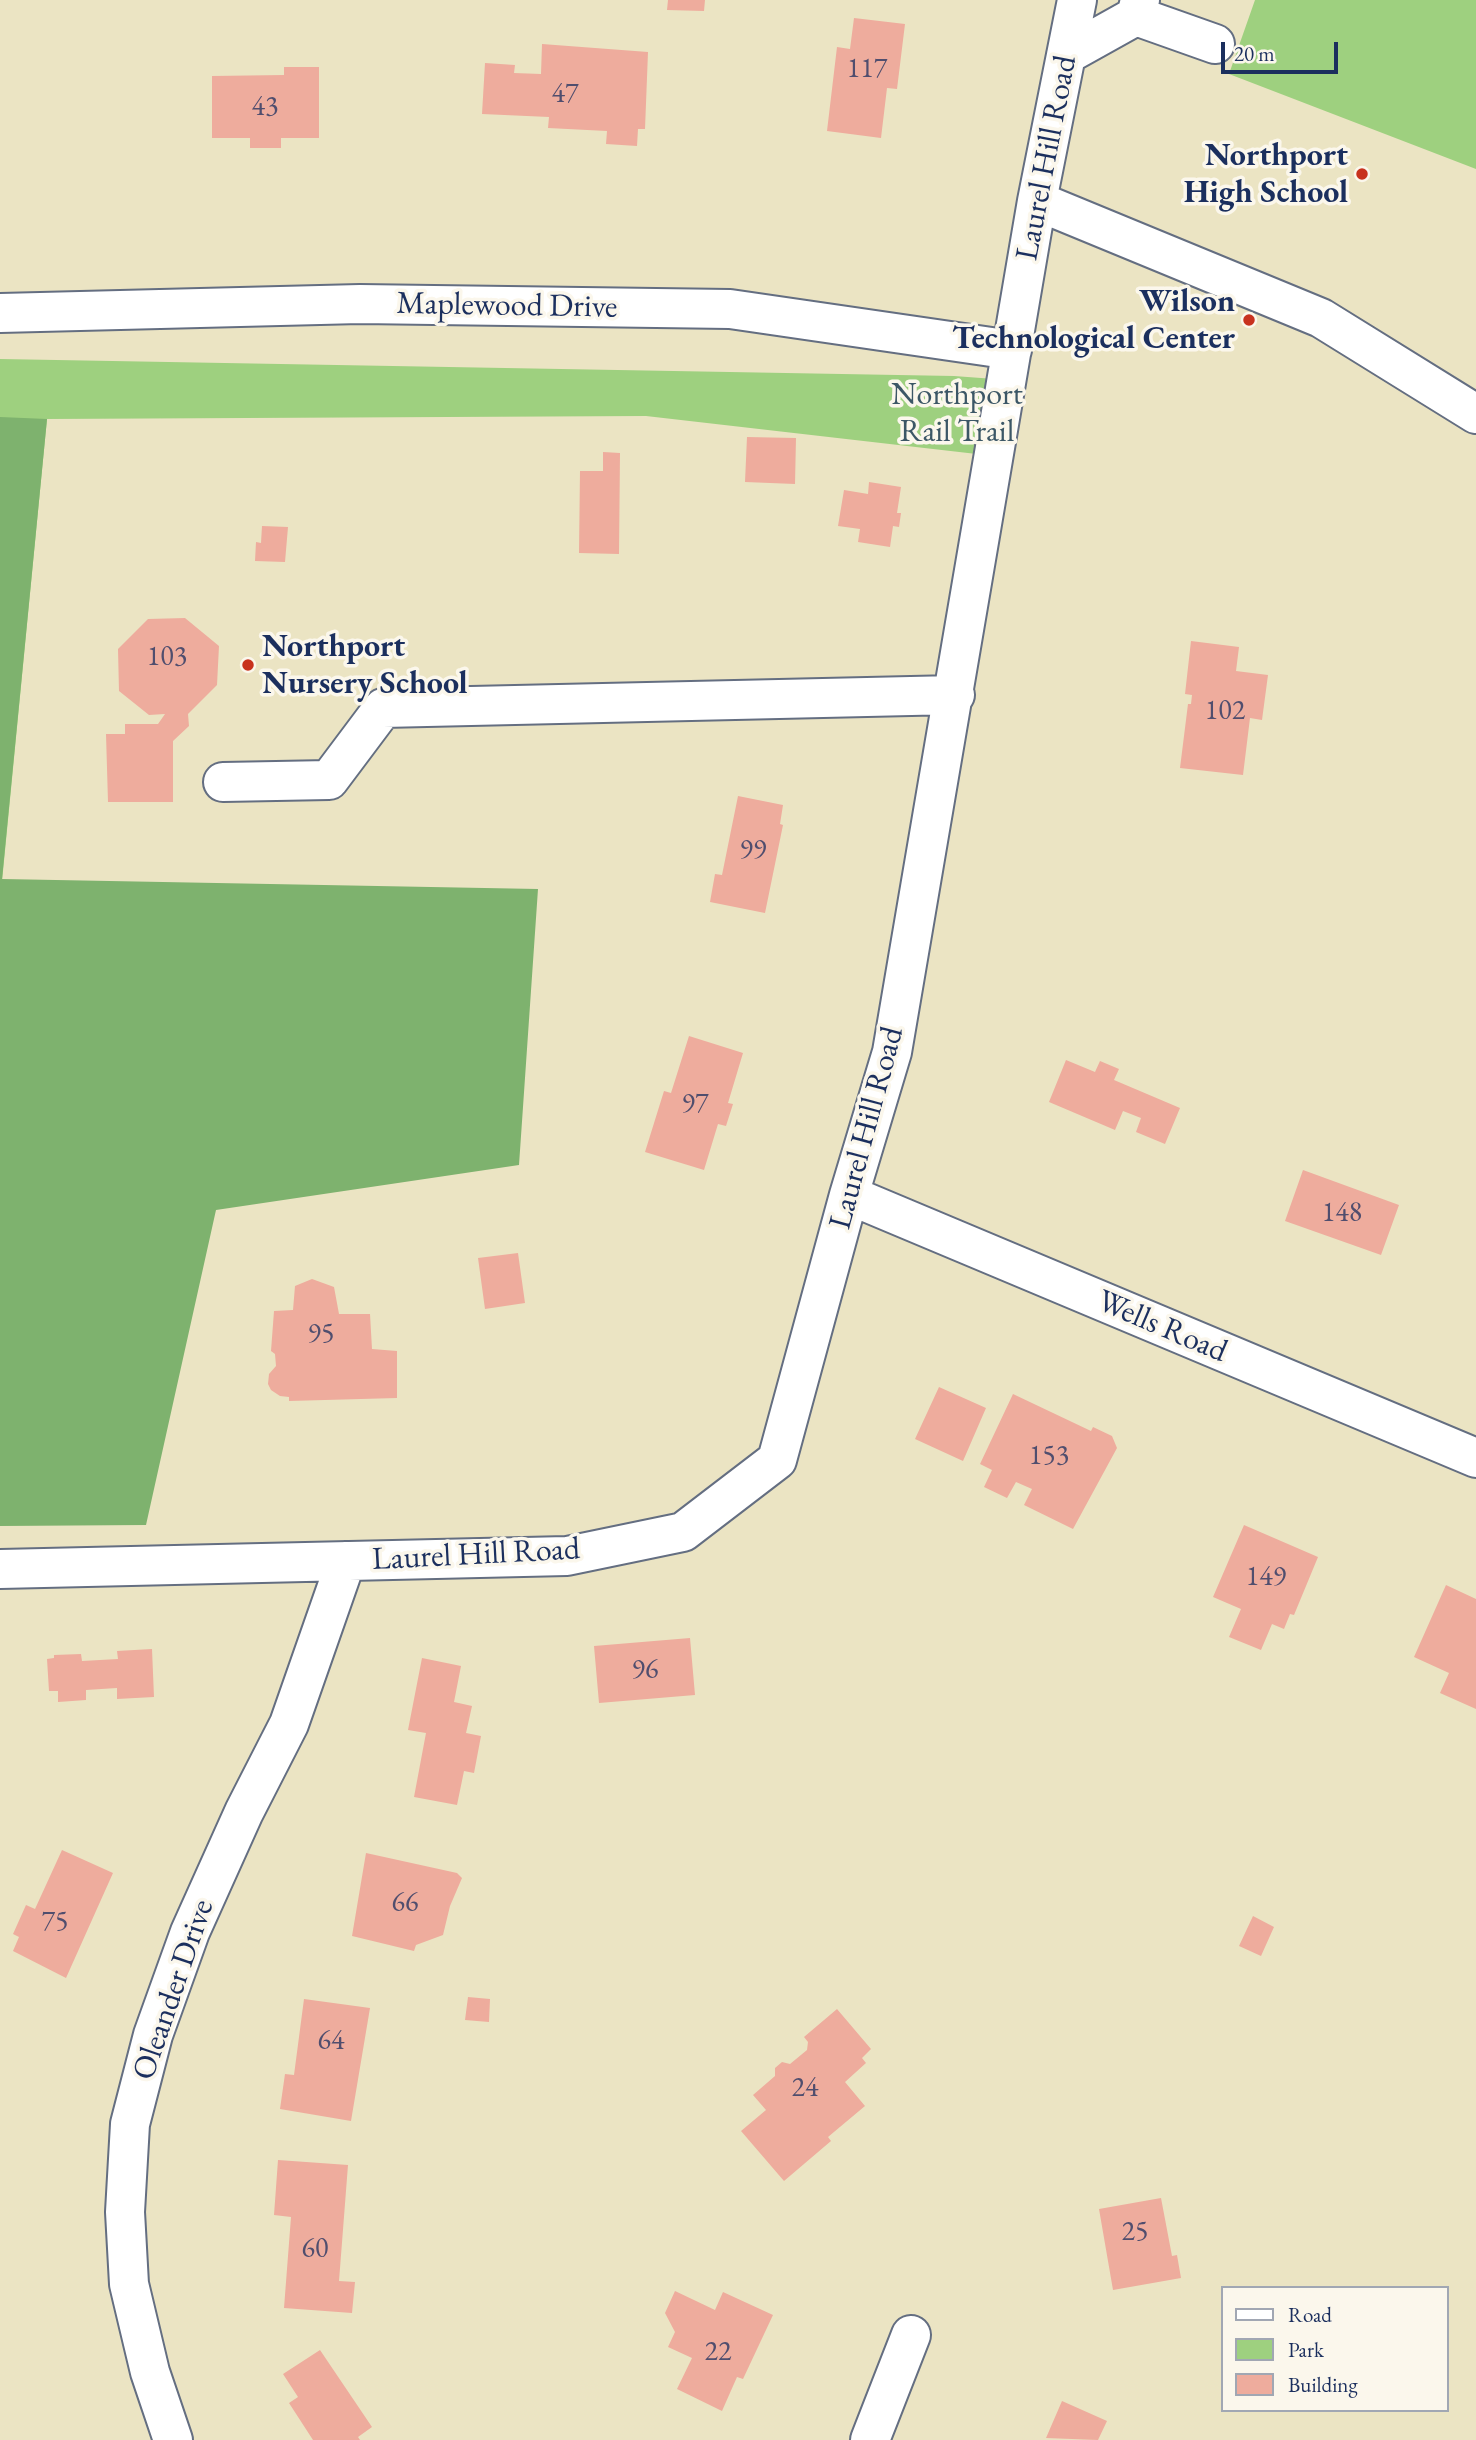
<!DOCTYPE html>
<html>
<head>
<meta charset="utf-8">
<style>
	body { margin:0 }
	#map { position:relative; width:1476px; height:2440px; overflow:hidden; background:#ebe4c3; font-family:"EB Garamond",serif }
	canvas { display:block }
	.legend { position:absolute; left:1221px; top:2286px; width:228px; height:126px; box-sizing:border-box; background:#fbf7ec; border:2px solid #a1a7b3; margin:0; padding:9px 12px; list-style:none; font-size:21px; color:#1b2f5e }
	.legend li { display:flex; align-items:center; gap:14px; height:35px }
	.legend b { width:35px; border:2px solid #a1a7b3 }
	.scale { position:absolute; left:1221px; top:42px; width:117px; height:32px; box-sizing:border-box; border:4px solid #1b2f5e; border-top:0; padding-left:9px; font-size:21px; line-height:24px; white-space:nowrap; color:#1b2f5e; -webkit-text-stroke:5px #fbf7ec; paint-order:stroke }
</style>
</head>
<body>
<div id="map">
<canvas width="1476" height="2440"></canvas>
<ul class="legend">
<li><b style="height:9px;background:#fff"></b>Road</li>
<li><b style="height:19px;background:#9ed07f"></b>Park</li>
<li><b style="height:19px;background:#eeac9d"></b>Building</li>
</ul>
<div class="scale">20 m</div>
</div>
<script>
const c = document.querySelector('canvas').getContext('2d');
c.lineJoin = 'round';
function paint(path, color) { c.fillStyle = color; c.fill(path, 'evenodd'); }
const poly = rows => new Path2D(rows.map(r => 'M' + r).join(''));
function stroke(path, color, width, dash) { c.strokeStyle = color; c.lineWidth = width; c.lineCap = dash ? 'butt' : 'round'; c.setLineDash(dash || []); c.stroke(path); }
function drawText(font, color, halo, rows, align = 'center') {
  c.font = font + ' "EB Garamond",serif'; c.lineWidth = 7; c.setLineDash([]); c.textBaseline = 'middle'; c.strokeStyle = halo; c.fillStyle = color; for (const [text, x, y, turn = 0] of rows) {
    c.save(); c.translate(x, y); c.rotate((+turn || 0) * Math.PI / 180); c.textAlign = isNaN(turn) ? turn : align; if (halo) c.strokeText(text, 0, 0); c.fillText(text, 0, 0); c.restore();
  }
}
paint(poly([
	[1255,0,1476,0,1476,169,1229,74],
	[0,359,954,376,1008,380,994,456,646,416,47,419,0,902]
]), '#9ed07f');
paint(poly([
	[0,417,47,419,2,879,538,889,519,1165,216,1210,146,1525,0,1526]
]), '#7eb26e');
paint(poly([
	[668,0,705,0,704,11,667,10],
	[854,18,905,24,897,89,887,88,881,138,827,131,837,47,850,49],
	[542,44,648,52,645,129,638,129,637,146,606,144,607,131,548,128,549,117,482,114,485,63,515,65,514,73,541,74],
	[284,67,319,67,319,138,281,138,281,148,250,148,250,138,212,138,212,76,284,75],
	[747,437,796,438,795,484,745,482],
	[603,452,620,453,619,554,579,553,580,471,603,471],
	[869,482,901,487,897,513,901,513,899,527,893,526,890,547,858,542,860,529,838,526,844,490,868,494],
	[262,526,288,527,285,562,255,561,256,542,261,543],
	[185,618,219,646,217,685,188,714,189,726,173,741,173,802,108,802,106,734,125,734,125,724,158,724,165,714,149,715,119,691,118,649,148,619],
	[1191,641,1239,647,1236,671,1268,675,1262,720,1250,718,1243,775,1180,768,1188,704,1191,704,1192,695,1185,694],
	[738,796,783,805,780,824,783,825,765,913,710,902,715,874,722,875],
	[689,1036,743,1053,728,1103,733,1104,726,1126,718,1124,704,1170,645,1152,664,1091,671,1093],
	[1066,1060,1095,1072,1100,1061,1119,1069,1114,1080,1180,1108,1165,1144,1136,1132,1141,1118,1123,1111,1115,1130,1049,1102],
	[1303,1170,1399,1205,1381,1255,1285,1221],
	[518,1253,525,1303,485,1309,478,1258],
	[312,1279,334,1287,339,1314,370,1314,372,1349,397,1351,397,1398,289,1401,289,1397,280,1396,271,1390,268,1384,269,1374,276,1366,275,1354,271,1351,274,1311,293,1310,295,1286],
	[939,1387,986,1408,963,1461,915,1439],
	[1013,1394,1091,1431,1093,1427,1112,1436,1117,1448,1073,1529,1024,1505,1032,1489,1016,1482,1007,1498,984,1487,992,1470,980,1464],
	[1244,1525,1318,1557,1294,1615,1290,1614,1284,1629,1272,1624,1261,1650,1229,1637,1241,1609,1213,1597],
	[1446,1585,1476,1599,1476,1709,1440,1693,1449,1673,1414,1657],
	[690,1638,695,1695,599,1703,594,1646],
	[152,1649,154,1697,117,1699,117,1688,86,1690,86,1700,58,1702,58,1691,49,1691,47,1659,54,1658,54,1655,81,1654,82,1661,118,1659,117,1651],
	[422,1658,461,1666,454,1702,472,1706,466,1733,481,1736,474,1773,464,1771,457,1805,414,1797,426,1733,408,1730],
	[62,1850,113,1873,66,1978,13,1951,19,1937,13,1934,26,1905,35,1909],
	[366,1853,457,1873,462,1878,450,1906,443,1935,416,1945,414,1951,352,1936],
	[1253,1916,1274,1927,1261,1956,1239,1946],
	[468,1997,490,1999,489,2022,465,2020],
	[304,1999,370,2008,351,2121,280,2109,285,2074,294,2075],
	[837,2009,871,2049,862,2058,866,2063,845,2082,865,2106,828,2137,831,2141,784,2181,741,2131,766,2110,753,2095,775,2076,775,2068,782,2062,790,2064,807,2050,808,2042,804,2037],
	[278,2160,348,2165,339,2281,355,2282,352,2313,284,2308,291,2217,274,2215],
	[1161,2198,1172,2256,1177,2255,1181,2278,1113,2290,1099,2209],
	[675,2291,715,2310,723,2292,773,2315,743,2379,737,2377,722,2411,677,2389,692,2358,668,2347,675,2332,665,2313],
	[320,2350,372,2427,358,2437,360,2440,313,2440,289,2403,298,2397,283,2374],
	[1062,2401,1107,2421,1098,2440,1046,2438]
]), '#eeac9d');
const minor = poly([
	[1136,16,1215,44],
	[1066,55,1136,16,1140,0],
	[1037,201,1321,318,1476,414],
	[0,313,360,304,730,309,1012,350],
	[223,782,329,780,383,708,955,695],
	[849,1195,1476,1458],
	[0,1569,567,1556,683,1532,777,1460,849,1195,892,1052,1037,201,1077,0],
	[173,2440,150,2372,129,2284,125,2212,130,2124,153,2035,190,1932,244,1812,289,1724,346,1561],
	[870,2440,911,2335]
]);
stroke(minor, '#646e81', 42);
stroke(minor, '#fff', 38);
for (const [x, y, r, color] of [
	[1362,174,7,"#c8321e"],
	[1249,320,7,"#c8321e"],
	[248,665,7,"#c8321e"]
]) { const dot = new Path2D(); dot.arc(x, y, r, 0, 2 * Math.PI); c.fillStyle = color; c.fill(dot); stroke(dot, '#fbf7ec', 2.5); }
drawText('28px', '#504e6e', null, [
	["117",867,69],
	["47",565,94],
	["43",265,107],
	["103",167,657],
	["102",1225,711],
	["99",753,850],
	["97",695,1104],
	["148",1342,1213],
	["95",321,1334],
	["153",1049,1456],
	["149",1266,1577],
	["96",645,1670],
	["66",405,1903],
	["75",55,1922],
	["64",331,2041],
	["24",805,2088],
	["25",1135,2232],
	["60",315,2249],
	["22",718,2352]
]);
drawText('bold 32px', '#1b2f5e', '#fbf7ec', [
	["Northport",1348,156],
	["High School",1348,193],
	["Wilson",1235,302],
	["Technological Center",1235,339],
	["Northport",262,647,"left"],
	["Nursery School",262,684,"left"]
], 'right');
drawText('32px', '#1b2f5e', '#fbf7ec', [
	["Laurel Hill Road",1047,158,-79],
	["Maplewood Drive",507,306,1],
	["Laurel Hill Road",867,1128,-75],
	["Wells Road",1162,1327,23],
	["Laurel Hill Road",476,1555,-3],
	["Oleander Drive",174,1990,-71]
]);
drawText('32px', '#3c5766', '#fbf7ec', [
	["Northport",957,395],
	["Rail Trail",957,432]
]);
</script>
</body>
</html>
